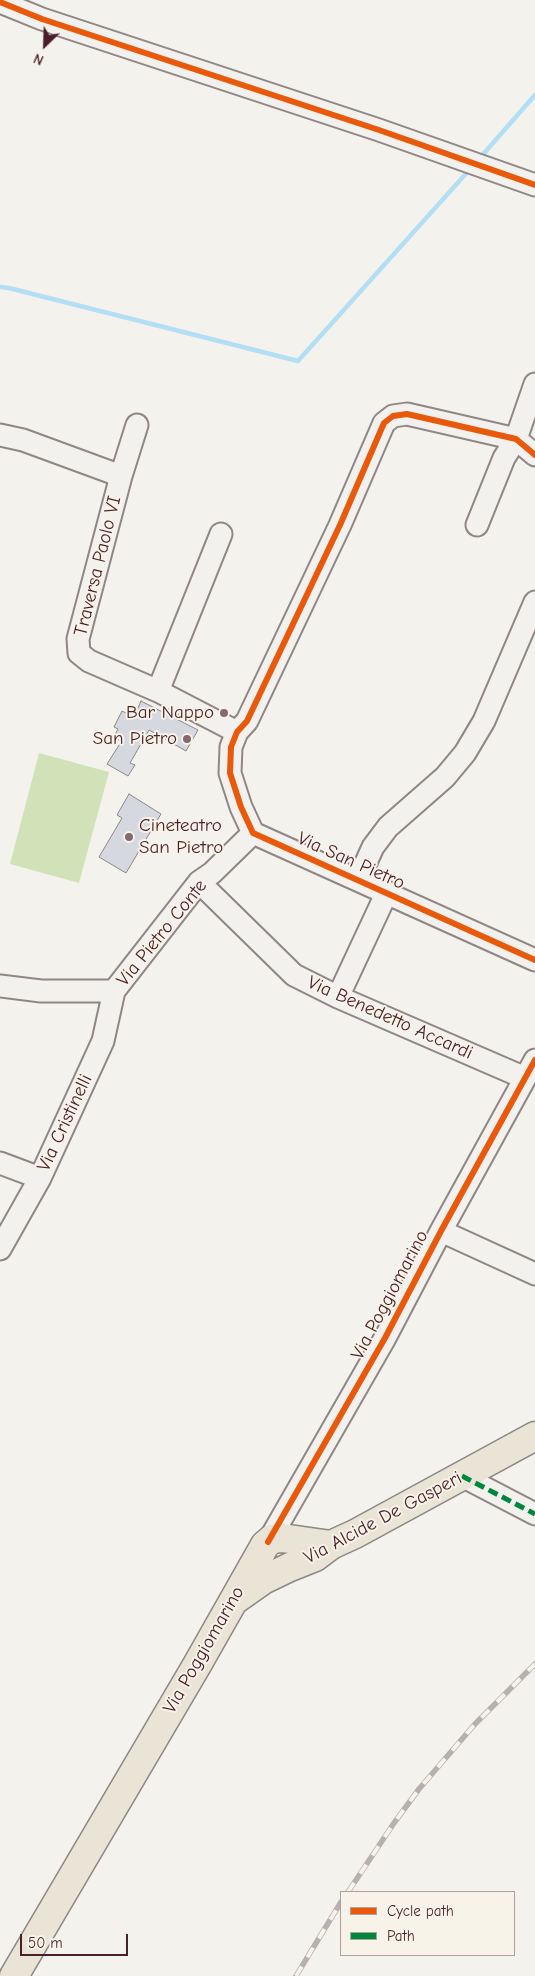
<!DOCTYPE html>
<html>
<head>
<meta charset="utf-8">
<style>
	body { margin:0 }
	#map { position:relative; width:535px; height:1976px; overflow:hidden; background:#f4f2ec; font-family:"Comic Neue",sans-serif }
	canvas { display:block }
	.legend { position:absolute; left:340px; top:1891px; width:175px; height:65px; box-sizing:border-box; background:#f7f3e8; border:1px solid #b29e9c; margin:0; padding:6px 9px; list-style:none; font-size:15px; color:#4a1f2b }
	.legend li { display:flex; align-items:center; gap:10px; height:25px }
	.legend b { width:25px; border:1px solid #b29e9c }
	.north { position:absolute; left:20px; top:20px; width:50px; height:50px; -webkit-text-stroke:4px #f7f3e8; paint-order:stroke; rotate:204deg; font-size:14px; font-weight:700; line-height:20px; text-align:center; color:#4a1f2b }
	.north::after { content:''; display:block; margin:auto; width:18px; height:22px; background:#4a1f2b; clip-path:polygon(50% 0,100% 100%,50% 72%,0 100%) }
	.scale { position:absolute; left:20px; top:1934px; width:108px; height:22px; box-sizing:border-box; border:2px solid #4a1f2b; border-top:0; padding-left:6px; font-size:15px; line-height:18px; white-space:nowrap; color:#4a1f2b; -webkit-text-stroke:4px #f7f3e8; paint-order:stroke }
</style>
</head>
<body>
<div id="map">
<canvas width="535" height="1976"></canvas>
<ul class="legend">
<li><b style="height:6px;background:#e8590c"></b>Cycle path</li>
<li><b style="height:6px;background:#00873e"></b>Path</li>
</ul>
<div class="north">N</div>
<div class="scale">50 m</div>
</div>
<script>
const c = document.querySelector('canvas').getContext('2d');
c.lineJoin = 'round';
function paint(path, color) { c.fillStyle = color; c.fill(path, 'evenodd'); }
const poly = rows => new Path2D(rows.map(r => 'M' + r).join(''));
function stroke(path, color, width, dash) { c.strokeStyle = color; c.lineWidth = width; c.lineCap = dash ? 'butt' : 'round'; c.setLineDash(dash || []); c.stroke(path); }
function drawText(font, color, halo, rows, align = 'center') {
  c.font = font + ' "Comic Neue",sans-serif'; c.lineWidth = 4; c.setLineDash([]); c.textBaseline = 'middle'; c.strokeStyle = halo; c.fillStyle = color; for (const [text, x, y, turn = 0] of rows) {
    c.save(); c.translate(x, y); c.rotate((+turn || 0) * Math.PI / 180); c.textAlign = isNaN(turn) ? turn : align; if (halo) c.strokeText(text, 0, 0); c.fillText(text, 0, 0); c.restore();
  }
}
paint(poly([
	[39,753,109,772,79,883,10,864]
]), '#d1e2b8');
stroke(poly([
	[479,159,535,95],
	[0,287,9,288,298,361,471,168]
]), '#b2dff4', 4.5);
const building = poly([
	[141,701,198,730,186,751,149,730,130,763,135,765,128,776,107,764,121,742,114,736,118,729,114,727,122,711,134,717,141,701],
	[129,794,161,814,126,873,99,857,122,818,117,815,129,794]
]);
paint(building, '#d5d8de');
stroke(building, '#8f8685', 1);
const minor = poly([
	[0,2,42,19,379,130,535,185],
	[137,425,121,476,78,639,79,653,89,661,158,691,237,732],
	[0,435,23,440,121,476],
	[535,455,516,439,407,414,393,416,384,423,340,525,247,721,237,732,231,747,230,773,241,807,253,833,535,960],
	[477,525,504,458,516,439,535,384],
	[158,691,221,534],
	[358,880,373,847,388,827,445,777,465,753,484,721,535,602],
	[199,882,294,975,338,997,525,1078],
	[0,986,41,991,114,991],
	[338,997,387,892],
	[0,1163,40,1178],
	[441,1231,535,1274],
	[0,1249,40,1178,103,1041,114,991,199,882,212,873,253,833],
	[462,1476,535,1514],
	[268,1542,385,1338,441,1231,535,1060]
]);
const major = poly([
	[236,1599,263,1580,290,1567,315,1557,331,1545,355,1534,535,1436],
	[14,1976,197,1665,265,1545,272,1539,282,1538,331,1545]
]);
stroke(minor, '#8f8685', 25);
stroke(major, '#8f8685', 31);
stroke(minor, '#f2f1ed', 21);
stroke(major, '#e9e4d6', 28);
const rail = poly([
	[348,1892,394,1823,419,1789,475,1724,535,1664],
	[296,1976,341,1902]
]);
stroke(rail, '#b6b0ae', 5.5);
stroke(rail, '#f7f3e8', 4, [11]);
stroke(poly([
	[462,1476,535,1514]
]), '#00873e', 5, [10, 5]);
stroke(poly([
	[0,2,42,19,379,130,535,185],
	[535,455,516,439,407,414,393,416,384,423,340,525,247,721,237,732,231,747,230,773,241,807,253,833,535,960],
	[268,1542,385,1338,441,1231,535,1060]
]), '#e8590c', 6);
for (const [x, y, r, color] of [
	[224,713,5,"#86696f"],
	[187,739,5,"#86696f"],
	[129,837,5,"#86696f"]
]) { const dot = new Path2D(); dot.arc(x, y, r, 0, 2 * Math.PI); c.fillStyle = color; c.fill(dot); stroke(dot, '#f7f3e8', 2); }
drawText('19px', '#4a1f2b', '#f7f3e8', [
	["Traversa Paolo VI",98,566,-76],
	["Via San Pietro",351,861,24],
	["Via Pietro Conte",162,933,-51],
	["Via Benedetto Accardi",390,1018,24],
	["Via Cristinelli",65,1123,-65],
	["Via Poggiomarino",390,1295,-62],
	["Via Alcide De Gasperi",383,1518,-28],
	["Via Poggiomarino",204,1650,-60]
]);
drawText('19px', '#4a1f2b', '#f7f3e8', [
	["Bar Nappo",214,713],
	["San Pietro",177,739],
	["Cineteatro",139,826,"left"],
	["San Pietro",139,848,"left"]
], 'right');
</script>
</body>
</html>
